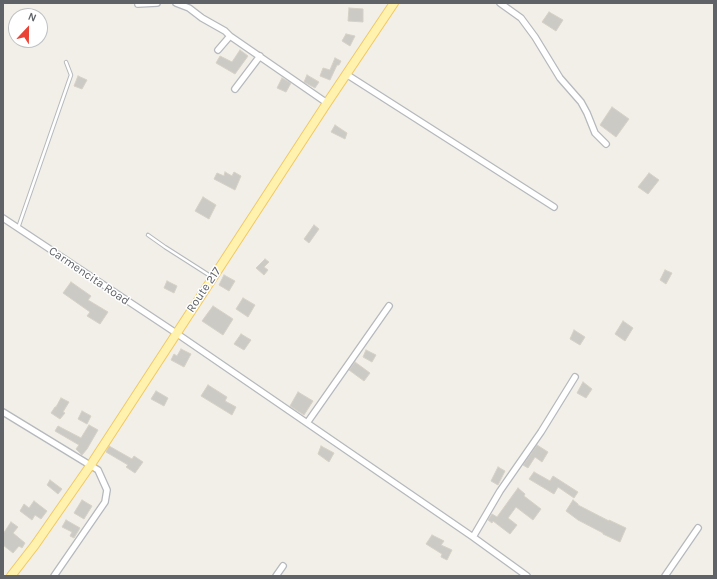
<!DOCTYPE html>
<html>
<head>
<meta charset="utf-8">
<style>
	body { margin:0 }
	#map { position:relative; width:717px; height:579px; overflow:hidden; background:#f1efe8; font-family:Karla,sans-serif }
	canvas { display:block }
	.frame { position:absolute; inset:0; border:4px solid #5f6368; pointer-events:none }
	.north { position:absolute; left:8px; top:8px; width:40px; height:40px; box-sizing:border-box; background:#fff; border:1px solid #bfc1c3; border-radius:50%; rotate:22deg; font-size:11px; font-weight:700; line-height:16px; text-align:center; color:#5f6368 }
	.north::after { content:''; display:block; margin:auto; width:14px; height:18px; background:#ea4335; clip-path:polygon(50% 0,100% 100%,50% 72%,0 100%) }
</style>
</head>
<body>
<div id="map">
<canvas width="717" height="579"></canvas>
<div class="frame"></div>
<div class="north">N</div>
</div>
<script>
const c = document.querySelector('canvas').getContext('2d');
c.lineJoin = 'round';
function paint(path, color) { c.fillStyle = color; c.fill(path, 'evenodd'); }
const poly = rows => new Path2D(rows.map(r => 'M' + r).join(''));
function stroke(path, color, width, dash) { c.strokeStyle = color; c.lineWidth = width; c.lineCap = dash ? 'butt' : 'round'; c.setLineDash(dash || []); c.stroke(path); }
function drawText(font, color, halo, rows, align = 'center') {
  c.font = font + ' Karla,sans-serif'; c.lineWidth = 3; c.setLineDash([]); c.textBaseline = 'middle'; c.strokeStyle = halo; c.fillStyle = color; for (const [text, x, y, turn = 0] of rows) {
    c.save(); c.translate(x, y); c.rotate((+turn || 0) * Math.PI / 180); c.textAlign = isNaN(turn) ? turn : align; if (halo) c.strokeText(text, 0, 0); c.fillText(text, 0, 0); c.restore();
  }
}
const building = poly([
	[349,8,363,9,363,22,348,21,349,8],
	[549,12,563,20,556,31,542,22,549,12],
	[346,34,355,36,350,46,342,41,346,34],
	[240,50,248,56,235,74,216,63,220,56,232,62,240,50],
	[335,58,341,61,339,65,337,65,330,80,320,76,323,68,330,70,335,58],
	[307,75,319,82,315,88,304,82,307,75],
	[78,76,87,80,82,89,74,86,78,76],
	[282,78,291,83,286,92,277,88,282,78],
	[612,107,629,119,616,137,600,125,612,107],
	[335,125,347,133,345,139,331,132,335,125],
	[225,172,232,176,234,172,241,176,235,190,214,179,217,173,224,176,225,172],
	[649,173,659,180,648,194,638,187,649,173],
	[203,197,216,205,209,219,195,211,203,197],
	[314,225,319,229,309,243,304,239,314,225],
	[265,259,269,262,264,267,268,270,264,275,256,268,265,259],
	[665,270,672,273,666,284,660,280,665,270],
	[224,275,235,281,229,291,219,285,224,275],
	[167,281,177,286,174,293,164,288,167,281],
	[71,282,91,296,88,300,108,312,100,324,87,316,90,312,63,293,71,282],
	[243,298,255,305,248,317,236,309,243,298],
	[213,306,233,319,223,335,202,321,213,306],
	[623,321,633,328,625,341,615,334,623,321],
	[574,330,585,337,580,345,570,339,574,330],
	[241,334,251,340,244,350,234,344,241,334],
	[181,349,191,354,184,367,171,360,174,354,177,356,181,349],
	[366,350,376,355,372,362,363,357,366,350],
	[355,362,370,373,364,381,349,370,355,362],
	[583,382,592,389,586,398,577,393,583,382],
	[208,385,227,397,225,401,236,407,232,415,201,396,208,385],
	[156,391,168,398,164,406,151,399,156,391],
	[298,392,313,401,304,415,290,406,298,392],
	[61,398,69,402,63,412,65,413,60,419,51,413,55,407,56,407,61,398],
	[82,411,91,416,87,424,78,419,82,411],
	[89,425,98,430,87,449,82,455,76,449,79,445,55,431,58,426,81,438,89,425],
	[537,445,548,452,542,462,535,457,528,468,523,465,537,445],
	[109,446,132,459,134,456,143,462,135,473,126,467,128,465,106,452,109,446],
	[321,446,334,453,329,462,318,454,321,446],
	[498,467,505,471,498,485,491,481,498,467],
	[534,472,550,481,553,476,578,492,574,498,558,487,554,494,529,479,534,472],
	[50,480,62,489,58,494,47,485,50,480],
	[518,488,525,494,524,496,541,509,533,520,516,507,508,518,517,525,510,534,493,521,492,523,488,520,492,514,497,517,518,488],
	[82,500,92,506,84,519,74,513,82,500],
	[573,500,578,504,578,505,609,521,609,520,626,528,620,542,603,534,603,533,578,520,566,511,573,500],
	[34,501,47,511,41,519,35,515,32,520,20,511,24,504,29,508,34,501],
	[66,520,80,528,74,538,70,536,72,532,62,527,66,520],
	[11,522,18,527,13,533,25,543,22,548,19,546,13,553,3,545,3,534,11,522],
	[432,535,444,541,441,545,452,550,447,560,441,557,442,554,426,544,432,535]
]);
paint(building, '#cccac5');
stroke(building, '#d6d1c6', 1);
const lane = poly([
	[18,228,71,75,66,62],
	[148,235,165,247,212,277]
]);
const street = poly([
	[176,3,189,8,202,18,225,31,230,36,218,50],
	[500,3,521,18,535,37,560,78,581,102,587,113,595,133,606,144],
	[138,4,157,3],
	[230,36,327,103],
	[346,74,554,207],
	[235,89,260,56],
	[3,218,176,333,473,537,527,576],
	[3,412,98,470,107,490,105,502,54,576],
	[307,423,389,306],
	[473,537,500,491,541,432,575,377],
	[276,576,283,566],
	[665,576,698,528]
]);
const primary = poly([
	[11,576,35,545,90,466,327,103,394,3]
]);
stroke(lane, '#b5b8bc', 4.5);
stroke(street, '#b5b8bc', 8);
stroke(primary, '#f2c960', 10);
stroke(lane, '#fff', 2.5);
stroke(street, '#fff', 5.5);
stroke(primary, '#fff2af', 8);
drawText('12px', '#5f6368', '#fff', [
	["Carmencita Road",89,276,34],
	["Route 217",204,290,-56]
]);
</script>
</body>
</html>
